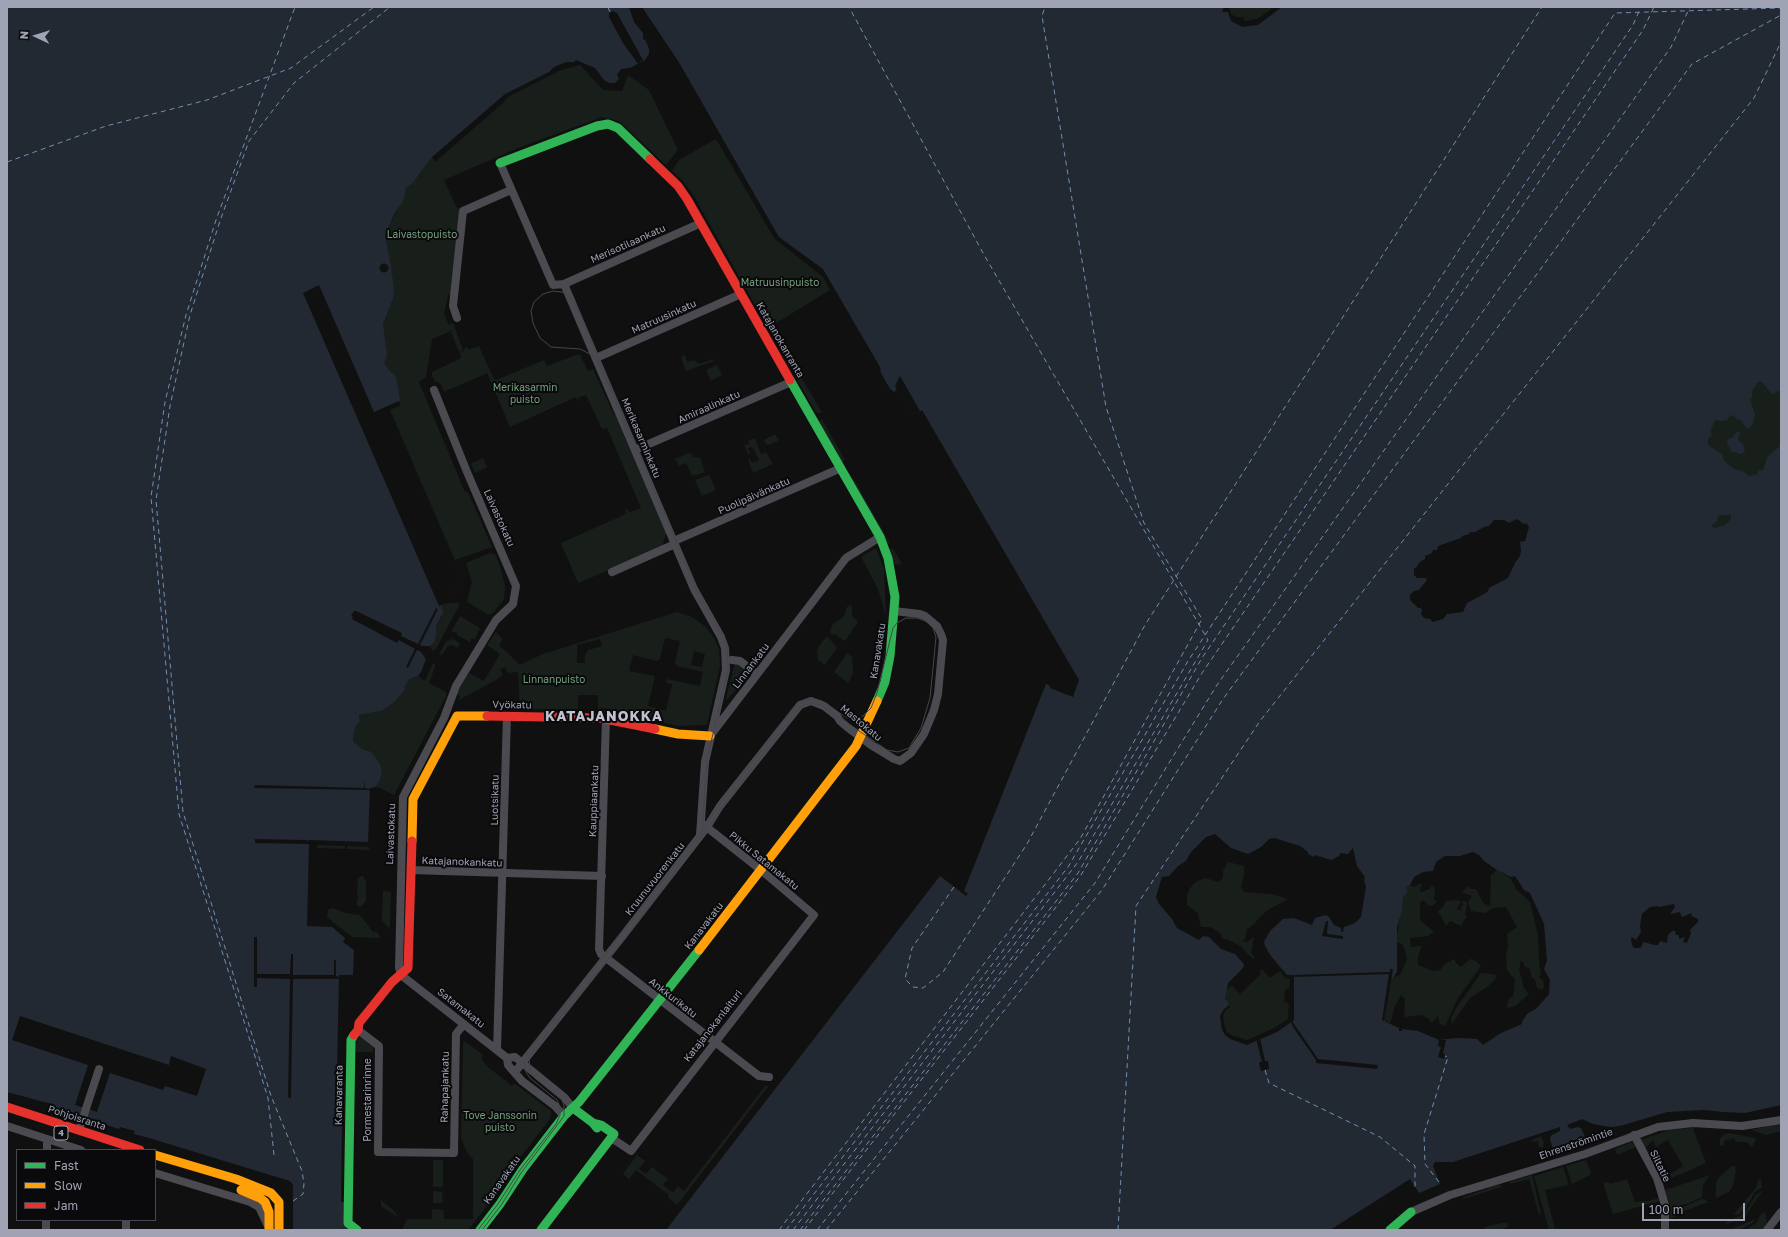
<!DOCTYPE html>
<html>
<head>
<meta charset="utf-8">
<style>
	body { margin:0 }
	#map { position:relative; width:1788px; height:1237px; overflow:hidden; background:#101010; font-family:"Golos Text",sans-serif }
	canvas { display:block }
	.frame { position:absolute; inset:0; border:8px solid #9fa3b3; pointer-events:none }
	.legend { position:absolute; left:16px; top:1149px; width:140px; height:72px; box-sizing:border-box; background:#0a0a0c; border:1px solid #46474f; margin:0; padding:5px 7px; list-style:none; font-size:12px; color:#9fa3b3 }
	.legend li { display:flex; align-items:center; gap:8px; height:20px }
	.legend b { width:20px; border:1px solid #46474f }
	.north { position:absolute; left:16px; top:16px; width:40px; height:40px; -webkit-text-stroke:3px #0a0a0c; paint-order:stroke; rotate:274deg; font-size:11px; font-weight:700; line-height:16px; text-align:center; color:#9fa3b3 }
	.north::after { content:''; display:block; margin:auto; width:14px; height:18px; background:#9fa3b3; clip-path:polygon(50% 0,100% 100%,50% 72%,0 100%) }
	.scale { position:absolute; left:1642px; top:1203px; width:103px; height:18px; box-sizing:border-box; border:2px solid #9fa3b3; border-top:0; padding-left:5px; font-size:12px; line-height:14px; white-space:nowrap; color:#9fa3b3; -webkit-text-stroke:3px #0a0a0c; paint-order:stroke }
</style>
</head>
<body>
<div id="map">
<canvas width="1788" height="1237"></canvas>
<div class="frame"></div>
<ul class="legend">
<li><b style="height:5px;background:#30b455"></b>Fast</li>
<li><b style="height:5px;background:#ff9f0a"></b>Slow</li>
<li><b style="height:5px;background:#e5322d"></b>Jam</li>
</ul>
<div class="north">N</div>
<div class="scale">100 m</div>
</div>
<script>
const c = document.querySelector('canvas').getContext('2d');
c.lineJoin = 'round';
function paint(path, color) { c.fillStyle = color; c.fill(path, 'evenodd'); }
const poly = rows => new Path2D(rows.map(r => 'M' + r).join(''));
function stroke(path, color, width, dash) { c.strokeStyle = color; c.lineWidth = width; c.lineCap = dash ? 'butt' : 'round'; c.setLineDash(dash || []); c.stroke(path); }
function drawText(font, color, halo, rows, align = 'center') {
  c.font = font + ' "Golos Text",sans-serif'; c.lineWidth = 4; c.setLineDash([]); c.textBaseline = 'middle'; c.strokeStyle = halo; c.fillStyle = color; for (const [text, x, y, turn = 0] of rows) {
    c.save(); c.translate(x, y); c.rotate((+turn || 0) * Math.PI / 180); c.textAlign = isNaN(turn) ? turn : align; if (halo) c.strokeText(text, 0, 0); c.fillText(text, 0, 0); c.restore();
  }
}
paint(poly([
	[1229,7,1272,7,1270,10,1259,18,1247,21,1245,21,1243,17,1236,17,1231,14],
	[580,65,603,90,622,91,628,75,649,90,678,150,666,165,619,121,602,117,518,148,444,180,454,202,457,208,460,209,451,295,448,295,444,314,449,325,453,323,463,350,459,352,451,332,454,330,432,339,426,377,419,382,464,490,469,494,492,547,455,560,390,410,401,405,396,376,391,372,384,363,383,324,393,299,391,265,385,235,404,196,406,188,412,184,432,157,435,162,503,103,508,97,559,71],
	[716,139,774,238,823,277,830,290,768,328,694,196,683,181,672,171,679,160],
	[781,344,822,412,820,413,817,413,815,411,779,348],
	[479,346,493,377,496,380,544,360,547,366,576,355,580,355,588,371,593,369,614,415,615,415,666,533,662,548,578,583,561,543,626,514,625,510,627,509,630,512,641,508,607,428,602,429,586,395,578,398,579,400,578,401,576,397,510,427,487,373,444,392,440,383,435,381,432,376,432,372,461,358,460,352,464,351,464,349,467,347,468,350],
	[685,355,687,362,694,360,699,364,713,359,714,361,686,371,681,357],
	[717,365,722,375,711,381,706,370],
	[1781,365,1781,494,1707,551,1683,423],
	[822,419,845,460,841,463,818,422],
	[775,434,779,440,769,445,766,444,764,440],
	[755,438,761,454,766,452,773,464,753,473,748,460,750,459,752,463,759,460,752,447,748,448,750,454,748,454,744,445,749,444,748,441],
	[689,453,692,454,693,457,700,458,705,472,692,476,686,463,679,466,675,459],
	[483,458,487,467,475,473,471,464],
	[709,475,716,490,702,496,695,480],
	[852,476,890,543,888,544,851,477],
	[876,548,884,569,886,616,878,589,861,557],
	[893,548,902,564,895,565,890,549],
	[490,553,495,554,500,566,505,586,504,599,493,613,489,615,467,602,472,582,466,563],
	[449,603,459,603,459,606,436,649,432,651,430,646,436,637,436,626,442,617,442,606],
	[850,605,852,607,852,615,858,622,845,641,836,635,831,634,830,631,833,624,844,616,847,607],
	[677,612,692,617,706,627,714,638,719,649,720,666,707,725,677,726,604,708,598,709,598,695,578,695,578,709,520,709,518,672,508,673,505,667,500,670,503,675,496,680,459,700,460,696,456,694,469,673,484,681,500,654,487,645,496,632,503,639,499,645,520,665,543,654],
	[665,638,680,641,675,662,677,666,703,672,700,686,667,679,666,683,672,684,666,711,648,706,655,676,629,671,633,655,657,661,660,659],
	[600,639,602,646,588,650,585,655,585,663,577,663,577,645],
	[694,651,705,654,702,667,691,665],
	[460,616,480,628,475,639,472,638,470,642,457,635,457,632,451,632],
	[828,637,837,648,825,665,818,660,817,652,819,646,825,638],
	[453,639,460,643,458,648,452,645,448,646,441,656,440,653,444,645,447,641],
	[847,653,852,657,853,674,848,683,834,672],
	[735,662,750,673,727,700,726,699],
	[433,663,435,664,435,667,429,683,446,692,446,696,394,795,380,788,375,787,382,774,379,763,366,750,362,749,353,741,355,728,360,721,359,715,381,711,392,704,410,679,418,676,425,681],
	[317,845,345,846,345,849,317,848],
	[347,846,369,847,369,850,347,849],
	[1228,862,1244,866,1244,876,1241,886,1244,892,1272,894,1288,899,1268,910,1260,917,1253,925,1247,929,1245,939,1242,941,1247,942,1254,937,1251,953,1255,958,1252,958,1240,946,1227,939,1223,939,1220,933,1210,927,1201,927,1198,913,1187,905,1187,895,1190,888,1196,882,1205,878,1219,882,1223,878,1223,871],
	[1497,870,1510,878,1517,890,1530,902,1538,935,1539,964,1541,974,1539,978,1543,980,1544,986,1542,990,1537,988,1535,979,1532,978,1530,969,1524,966,1523,961,1521,961,1519,969,1524,988,1529,994,1515,1006,1507,1008,1508,1000,1513,996,1515,980,1507,970,1506,957,1508,944,1507,934,1517,927,1506,907,1493,908,1485,913,1471,911,1468,902,1472,896,1462,892,1468,886,1471,889,1476,889,1484,904,1490,906,1491,875],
	[361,876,363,876,366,882,366,900,362,906,357,906,357,899,359,898,357,894,358,878],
	[1421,883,1422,884,1420,891,1422,892,1429,889,1433,885,1435,890,1434,900,1437,901,1435,904,1429,906,1423,900,1420,903,1420,920,1434,932,1428,936,1410,938,1411,947,1422,946,1418,956,1418,965,1433,971,1440,970,1446,963,1455,959,1455,962,1461,967,1470,959,1476,961,1481,966,1458,998,1445,1026,1440,1024,1438,1016,1431,1023,1429,1019,1422,1015,1404,1017,1405,999,1401,995,1395,1006,1390,1024,1384,1019,1391,978,1400,975,1407,959,1405,950,1402,944,1396,942,1403,898,1408,885,1415,887],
	[383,891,391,892,390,929,382,921,382,918],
	[1455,900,1461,901,1457,909,1461,911,1462,911,1460,907,1463,906,1462,901,1467,902,1466,912,1464,914,1467,916,1461,926,1450,921,1446,926,1438,911,1444,906,1445,901],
	[333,908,345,913,360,915,374,933,376,931,381,938,352,937,327,917,328,910],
	[1262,969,1270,978,1280,971,1285,978,1290,979,1289,989,1285,989,1284,1002,1289,1003,1288,1019,1274,1028,1247,1040,1231,1035,1227,1032,1224,1024,1223,1016,1225,1011,1230,1007,1228,1001,1225,1000,1226,991,1228,988,1232,986,1240,994,1261,974,1259,972],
	[1481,973,1497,975,1494,981,1484,989,1470,998,1452,1024,1451,1019,1455,1010],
	[359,1037,373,1046,373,1052,355,1052,355,1043],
	[463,1042,466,1042,483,1055,481,1058,488,1067,512,1086,514,1083,551,1111,550,1119,498,1186,486,1207,468,1230,402,1230,407,1219,432,1219,432,1209,443,1210,444,1219,473,1219,473,1159,467,1152,461,1138],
	[766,1085,768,1087,677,1205,668,1198,669,1195,636,1170,629,1179,623,1174,637,1155,645,1161,639,1169,646,1174,652,1167,668,1179,663,1185,673,1193,678,1186,684,1191],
	[1781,1123,1781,1131,1766,1135,1752,1130],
	[1693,1128,1706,1163,1672,1178,1670,1174,1683,1166,1668,1140,1656,1147,1653,1140,1645,1149,1640,1140,1670,1130],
	[1729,1133,1755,1138,1756,1141,1752,1147,1746,1142,1736,1142,1734,1138,1724,1141,1724,1145,1720,1146,1720,1138,1723,1135],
	[1541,1136,1544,1142,1543,1147,1539,1147,1538,1141,1531,1142,1532,1140],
	[1632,1142,1636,1147,1617,1155,1615,1149],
	[433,1160,443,1160,443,1187,433,1187],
	[1586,1160,1591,1172,1590,1175,1572,1184,1566,1166],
	[1732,1166,1735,1166,1736,1171,1733,1186,1729,1192,1716,1198,1716,1184,1718,1178],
	[1563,1167,1569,1185,1545,1190,1555,1229,1558,1228,1559,1230,1549,1230,1534,1176],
	[1532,1175,1541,1214,1539,1215,1529,1179,1510,1184,1509,1182],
	[1710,1175,1703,1185,1702,1197,1687,1204,1681,1205,1680,1207,1683,1213,1670,1219,1670,1205,1665,1190],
	[1627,1179,1635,1202,1648,1201,1659,1198,1660,1201,1613,1214,1603,1183,1608,1182,1610,1184],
	[1761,1179,1762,1187,1755,1192,1746,1208,1738,1215,1734,1214,1756,1188,1758,1180],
	[1497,1185,1501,1185,1502,1187,1463,1199,1462,1198],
	[1763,1190,1746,1215,1735,1221,1727,1224,1726,1222,1744,1214,1756,1195],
	[433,1191,442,1192,443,1203,433,1203],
	[1701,1199,1704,1199,1709,1202,1684,1211,1683,1209,1683,1207],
	[381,1200,394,1211,399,1218,381,1206],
	[1765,1212,1767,1224,1761,1230,1745,1230,1757,1222,1761,1214],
	[1755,1219,1754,1222,1740,1230,1730,1230],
	[1507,1222,1508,1227,1504,1228,1504,1230,1485,1230,1484,1227]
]), '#181f1a');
paint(poly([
	[7,7,629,7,634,22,643,33,643,39,646,41,649,49,649,54,645,60,630,68,621,69,617,75,619,79,615,83,609,83,604,80,595,68,576,60,574,62,566,62,554,67,549,72,505,94,432,157,412,184,406,188,404,199,395,213,385,235,391,265,394,291,393,299,383,324,387,356,384,363,391,372,396,376,401,405,390,410,462,578,449,603,442,606,443,613,436,626,436,637,434,642,430,646,423,646,421,652,426,659,421,672,418,676,410,679,405,686,404,691,392,704,381,711,359,715,360,721,355,728,353,741,362,749,371,752,375,757,380,764,382,772,380,780,375,787,370,788,368,842,309,840,307,926,332,927,345,938,343,942,354,950,353,975,339,975,336,1119,342,1120,341,1202,344,1202,349,1230,293,1230,293,1185,290,1181,149,1138,134,1134,135,1131,120,1127,119,1129,55,1108,55,1105,7,1092],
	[642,7,1224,7,1222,12,1228,12,1231,21,1242,27,1258,25,1282,7,1781,7,1781,390,1772,394,1762,382,1758,382,1752,391,1752,397,1750,399,1755,415,1752,426,1747,429,1741,420,1736,419,1734,415,1728,417,1728,420,1722,421,1715,420,1710,432,1712,434,1708,440,1708,445,1712,448,1722,454,1724,461,1734,469,1744,472,1749,476,1757,474,1758,471,1763,470,1768,456,1778,448,1780,445,1779,443,1781,442,1781,1105,1745,1113,1723,1112,1704,1110,1667,1112,1620,1126,1611,1127,1593,1124,1582,1119,1567,1125,1570,1129,1578,1127,1581,1128,1586,1139,1553,1150,1550,1138,1552,1135,1560,1131,1560,1127,1453,1162,1435,1162,1433,1166,1440,1184,1419,1193,1410,1179,1330,1230,666,1230,940,876,966,896,968,894,964,891,1046,684,1050,686,1050,688,1073,697,1079,680,922,410,917,414,916,413,912,415,897,389,894,392,890,389,881,373,880,367,823,269,779,237,776,232,680,64],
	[1724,515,1731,515,1731,519,1725,525,1715,528,1711,526,1717,521,1718,516],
	[1517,519,1524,524,1526,523,1529,527,1525,541,1520,542,1521,551,1520,556,1515,563,1508,578,1489,588,1488,591,1484,594,1467,603,1463,612,1447,614,1443,619,1433,622,1430,619,1424,618,1421,614,1422,611,1421,608,1418,608,1410,600,1410,595,1414,591,1419,590,1427,580,1426,578,1417,578,1414,575,1414,568,1416,568,1420,562,1425,559,1425,556,1432,553,1433,550,1437,550,1438,546,1461,538,1462,536,1469,534,1470,532,1475,532,1484,527,1489,526,1494,520,1504,520,1509,523],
	[1215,834,1231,848,1248,854,1261,847,1269,839,1274,838,1300,846,1308,852,1308,854,1314,857,1315,855,1331,860,1339,856,1340,853,1348,854,1353,848,1357,866,1365,877,1364,880,1366,887,1361,917,1355,923,1344,927,1343,932,1341,932,1341,928,1334,925,1329,917,1326,915,1315,918,1312,925,1294,918,1283,919,1270,931,1264,942,1265,946,1271,956,1287,975,1294,975,1294,1020,1277,1032,1247,1045,1230,1039,1225,1035,1222,1030,1220,1016,1223,1010,1229,1005,1228,1001,1225,999,1228,983,1243,968,1244,965,1243,963,1235,954,1221,949,1209,937,1203,936,1199,940,1177,928,1172,919,1159,904,1156,897,1162,877,1169,876,1178,866,1186,861,1191,852,1206,837],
	[1473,852,1479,855,1484,861,1497,870,1511,877,1515,876,1524,890,1530,893,1544,924,1547,960,1544,969,1550,980,1549,994,1537,1008,1527,1014,1522,1022,1522,1024,1501,1033,1483,1045,1477,1039,1457,1038,1439,1040,1418,1031,1402,1029,1402,1031,1399,1031,1399,1028,1386,1022,1384,1019,1391,978,1393,978,1397,972,1397,927,1402,911,1403,898,1408,890,1406,888,1410,885,1414,877,1423,872,1433,871,1436,862,1445,856,1460,856],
	[1674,904,1675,907,1670,914,1680,912,1682,917,1692,913,1691,916,1698,919,1698,922,1690,930,1691,933,1687,943,1683,942,1685,937,1679,939,1679,935,1676,935,1675,931,1672,931,1668,935,1667,943,1660,941,1658,945,1655,945,1643,942,1641,948,1634,948,1632,945,1631,938,1632,937,1636,940,1641,932,1640,926,1642,914,1650,907,1658,906,1659,907],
	[1737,431,1740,433,1738,440,1743,444,1745,452,1739,454,1736,452,1732,452,1727,443,1728,439,1733,437]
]), '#232932');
paint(poly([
	[613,11,617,13,643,60,638,64,623,43,609,17,609,13],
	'379.5 268a4.5 4.5 0 1 1 9 0a4.5 4.5 0 1 1-9 0Z',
	[319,285,374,412,399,401,401,405,390,410,462,578,449,603,439,606,303,293],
	[900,376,920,411,917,414,916,413,912,415,895,386],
	[436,608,438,609,420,645,424,647,421,652,417,650,408,668,406,667,415,649,399,640,397,643,352,619,353,617,351,616,354,611,356,611,402,633,401,636,418,644],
	[364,780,365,788,370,789,370,790,254,788,255,785,364,788],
	[255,839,305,840,310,841,309,844,255,843],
	[1326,921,1328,921,1327,934,1343,936,1343,939,1322,936],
	[254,937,257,937,257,974,290,974,291,954,293,954,293,975,334,975,334,960,336,960,336,976,339,977,339,979,293,979,291,1098,288,1097,290,979,257,978,257,987,254,987],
	[1390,969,1393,969,1384,1021,1382,1020,1389,974,1294,977,1295,975,1390,972],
	[20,1016,169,1065,171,1056,206,1069,197,1096,165,1086,163,1090,110,1073,97,1112,75,1105,88,1065,12,1040],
	[1292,1021,1318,1059,1378,1065,1377,1069,1316,1063,1316,1060,1293,1027,1291,1022],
	[1260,1038,1265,1061,1268,1061,1269,1069,1261,1071,1259,1062,1262,1062,1257,1043,1257,1040],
	[1439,1040,1446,1040,1443,1053,1445,1054,1444,1059,1438,1057,1441,1047,1438,1046]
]), '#101010');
stroke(poly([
	[608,7,610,12],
	[7,162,106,126,207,100,291,68,374,7],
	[954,887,912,948,905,979,913,987,923,988,943,972,1027,844,1145,625,1542,7],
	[1265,1070,1269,1083,1380,1137,1415,1166,1415,1187],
	[274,1155,268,1098,179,814,151,497,165,402,186,315,216,220,295,7],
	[1439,1182,1425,1164,1424,1134,1448,1057,1445,1056],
	[293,1201,303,1194,304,1184,302,1171,271,1096,183,812,156,500,170,406,190,315,220,221,249,141,294,83,390,7],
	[779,1230,1080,839,1202,619,1144,523,1106,407,1042,16,1045,7],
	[786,1230,1068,867,1188,661,1615,13,1781,8],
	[793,1230,1078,862,1208,640,983,253,849,7],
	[800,1230,1078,873,1202,658,1633,25,1641,7],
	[804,1230,1081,875,1202,673,1643,30,1654,7],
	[817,1230,1095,883,1217,685,1671,47,1690,7],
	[826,1230,1102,890,1223,699,1692,64,1781,15],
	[1118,1230,1136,906,1260,721,1754,98,1781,42]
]), '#728eb2', 1, [5, 4]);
stroke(poly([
	[500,163,553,285,564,284,701,223],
	[564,284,694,589,721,637,725,648,726,670,705,762,700,835],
	[457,318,453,306,463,211,511,190],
	[596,358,741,294],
	[434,390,467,472,516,586,513,604,496,620,456,686,444,718,403,797,399,968,401,975,507,1058,508,1065,522,1081,555,1106,564,1116],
	[635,450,791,382],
	[674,541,841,468],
	[612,572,675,544],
	[732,660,740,661,757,674],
	[606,718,599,949,601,954,759,1076,769,1077],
	[713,732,846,558,880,537],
	[411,870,602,876],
	[358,1030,379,1046,378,1152,454,1153,456,1034,464,1024],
	[497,1050,507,716],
	[507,1058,515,1057,564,1097,573,1108],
	[515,1072,622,937,707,827,720,806,800,705,811,701,824,706,837,716,840,721,847,727,871,745,894,759,900,761,911,753,924,734,934,710,938,694,943,640,941,634,937,626,925,616,920,614,894,611],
	[7,1126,81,1150],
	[79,1130,99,1069],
	[1634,1135,1657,1178,1660,1188,1665,1205,1665,1230],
	[610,1139,616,1141,631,1151,814,915,761,870,704,825],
	[47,1150,47,1139],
	[155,1173,250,1202,259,1207,268,1226],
	[1411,1212,1450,1195,1585,1154,1658,1127,1693,1123,1742,1126,1781,1120],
	[46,1230,46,1220],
	[126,1230,126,1220],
	[1767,1230,1781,1212]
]), '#4a4a50', 8);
stroke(poly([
	[500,163,597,126,608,124,618,128,650,159],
	[790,380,880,537,888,558,895,597,890,656,885,682,877,701],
	[354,1035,351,1040,348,1223,357,1230],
	[573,1108,593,1123,597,1128],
	[480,1230,500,1204,523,1169,564,1116,579,1102,699,950],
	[541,1230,614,1134,601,1125,593,1123],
	[1390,1230,1411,1212]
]), '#30b455', 9);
stroke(poly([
	[655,729,678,734,710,736],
	[412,841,413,799,457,716,487,716],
	[699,950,856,746,877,701],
	[155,1155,236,1179,271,1193,279,1202,279,1230],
	[241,1190,260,1198,265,1202,269,1212,269,1230]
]), '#ff9f0a', 9);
stroke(poly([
	[650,159,678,186,687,199,790,380],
	[487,716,600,718,655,729],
	[354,1035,358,1030,359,1023,392,982,408,968,412,841],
	[7,1107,140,1150]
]), '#e5322d', 9);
stroke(poly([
	[628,438,622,416,599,364,594,356,580,349,551,347,540,338,533,323,531,311,534,302,543,294,553,291,562,292,569,296,576,305,696,588,723,637,727,648,728,671,707,759,702,831],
	[478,1230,498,1204,520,1170,556,1124,560,1115,560,1107,557,1100,530,1078,526,1072,524,1062,528,1052,700,834,719,805,795,707,806,700,813,699,822,701,847,718,856,719,863,716,871,708,877,693,893,628,897,623,906,618,917,618,926,621,933,628,936,637,930,698,921,728,909,748,898,752,887,750,821,705,810,703,801,706,722,807,708,828,622,942,533,1051,529,1058,530,1071,535,1078,562,1100,564,1106,564,1116,521,1173,502,1204,482,1230]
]), '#444649', 1);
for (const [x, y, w] of [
	[61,1133,14]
]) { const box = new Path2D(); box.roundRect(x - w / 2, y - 7, w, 14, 3); c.fillStyle = '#0a0a0c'; c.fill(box); stroke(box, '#9fa3b3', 1); }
drawText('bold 9px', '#9fa3b3', null, [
	["4",61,1133]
]);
drawText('10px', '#74a07b', '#0a0a0c', [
	["Laivastopuisto",422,235],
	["Matruusinpuisto",780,283],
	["Merikasarmin",525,388],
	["puisto",525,400],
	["Linnanpuisto",554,680],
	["Tove Janssonin",500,1116],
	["puisto",500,1128]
]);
drawText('10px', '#9fa3b3', '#0a0a0c', [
	["Merisotilaankatu",628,244,-24],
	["Matruusinkatu",664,317,-24],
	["Katajanokanranta",780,340,60],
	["Amiraalinkatu",709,407,-24],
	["Merikasarminkatu",641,438,67],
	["Puolipäivänkatu",754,496,-24],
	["Laivastokatu",499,518,66],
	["Kanavakatu",878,651,-81],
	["Linnankatu",751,666,-53],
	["Vyökatu",512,705,1],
	["Mastokatu",861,723,40],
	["Luotsikatu",495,800,-89],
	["Kauppiaankatu",594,801,-88],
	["Laivastokatu",391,834,-88],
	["Pikku Satamakatu",764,861,39],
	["Katajanokankatu",462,862,2],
	["Kruunuvuorenkatu",655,879,-52],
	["Kanavakatu",704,926,-52],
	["Ankkurikatu",673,998,38],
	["Satamakatu",461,1008,38],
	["Katajanokanlaituri",713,1026,-52],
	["Rahapajankatu",445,1087,-89],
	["Kanavaranta",339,1095,-89],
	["Pormestarinrinne",368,1100,-90],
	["Pohjoisranta",77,1118,18],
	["Ehrenströmintie",1576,1144,-19],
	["Siltatie",1660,1166,64],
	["Kanavakatu",502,1180,-55]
]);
c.letterSpacing = '1px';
drawText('bold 14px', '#c0c3cf', '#0a0a0c', [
	["KATAJANOKKA",604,717]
]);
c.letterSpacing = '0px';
</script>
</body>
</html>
